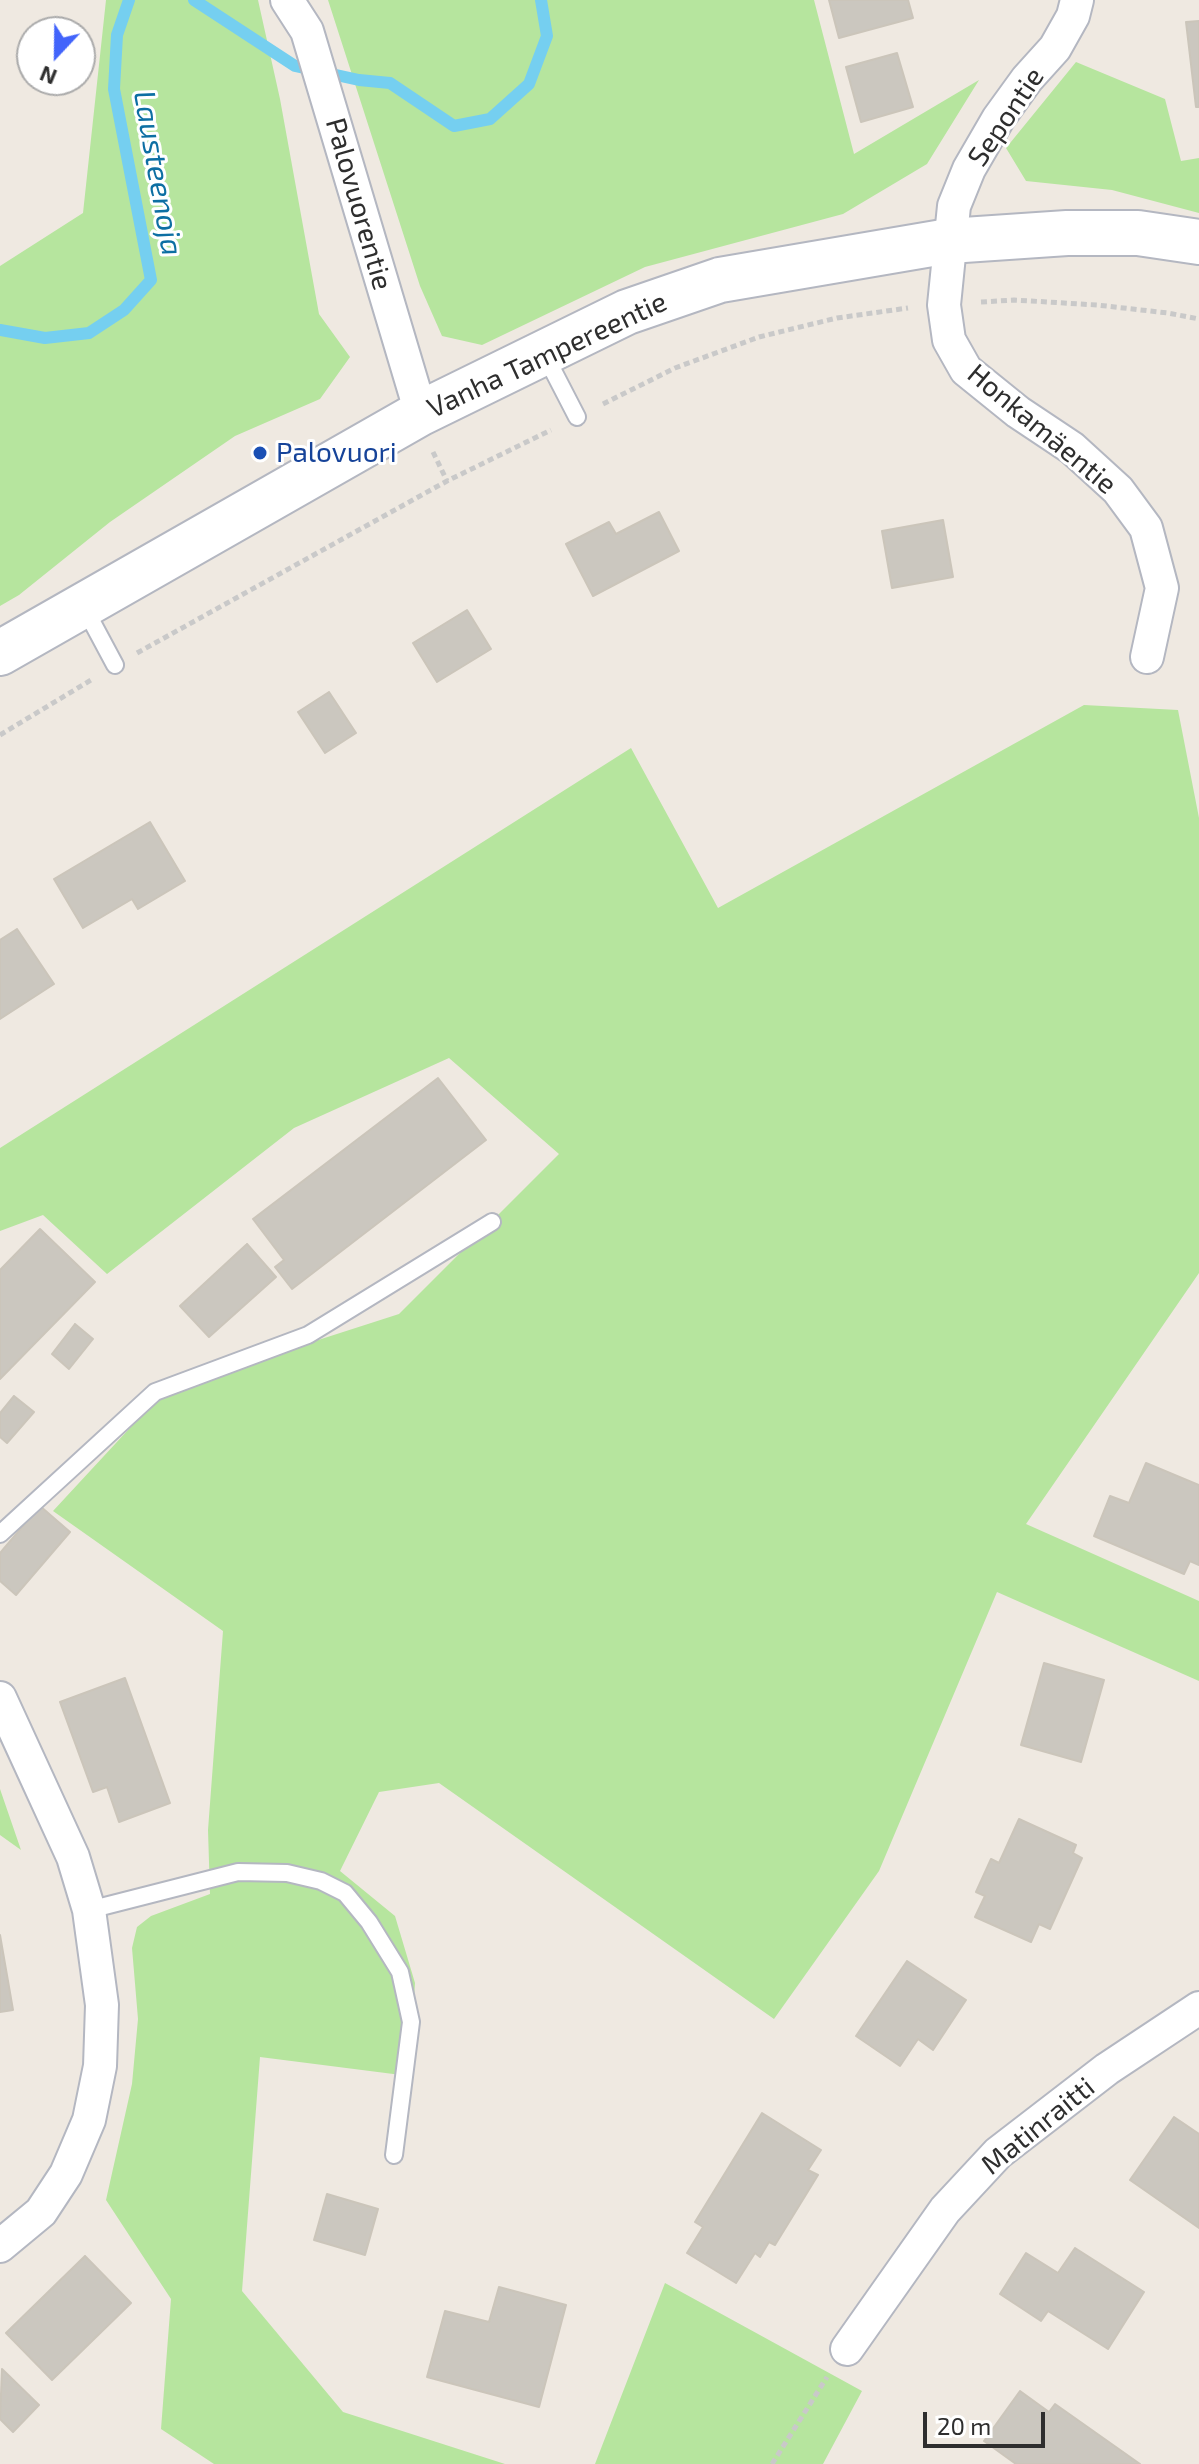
<!DOCTYPE html>
<html>
<head>
<meta charset="utf-8">
<style>
	body { margin:0 }
	#map { position:relative; width:1199px; height:2464px; overflow:hidden; background:#efe9e1; font-family:"Exo 2",sans-serif }
	canvas { display:block }
	.north { position:absolute; left:16px; top:16px; width:80px; height:80px; box-sizing:border-box; background:#fff; border:2px solid #ababab; border-radius:50%; rotate:202deg; font-size:22px; font-weight:700; line-height:32px; text-align:center; color:#2e2e2e }
	.north::after { content:''; display:block; margin:auto; width:28px; height:36px; background:#4264fb; clip-path:polygon(50% 0,100% 100%,50% 72%,0 100%) }
	.scale { position:absolute; left:923px; top:2412px; width:122px; height:36px; box-sizing:border-box; border:4px solid #2e2e2e; border-top:0; padding-left:10px; font-size:24px; line-height:28px; white-space:nowrap; color:#2e2e2e; -webkit-text-stroke:6px #fff; paint-order:stroke }
</style>
</head>
<body>
<div id="map">
<canvas width="1199" height="2464"></canvas>
<div class="north">N</div>
<div class="scale">20 m</div>
</div>
<script>
const c = document.querySelector('canvas').getContext('2d');
c.lineJoin = 'round';
function paint(path, color) { c.fillStyle = color; c.fill(path, 'evenodd'); }
const poly = rows => new Path2D(rows.map(r => 'M' + r).join(''));
function stroke(path, color, width, dash) { c.strokeStyle = color; c.lineWidth = width; c.lineCap = dash ? 'butt' : 'round'; c.setLineDash(dash || []); c.stroke(path); }
function drawText(font, color, halo, rows, align = 'center') {
  c.font = font + ' "Exo 2",sans-serif'; c.lineWidth = 6; c.setLineDash([]); c.textBaseline = 'middle'; c.strokeStyle = halo; c.fillStyle = color; for (const [text, x, y, turn = 0] of rows) {
    c.save(); c.translate(x, y); c.rotate((+turn || 0) * Math.PI / 180); c.textAlign = isNaN(turn) ? turn : align; if (halo) c.strokeText(text, 0, 0); c.fillText(text, 0, 0); c.restore();
  }
}
paint(poly([
	[106,0,258,0,280,99,319,314,350,357,320,399,235,436,110,522,19,595,0,606,0,266,83,213],
	[328,0,814,0,854,154,979,80,927,164,843,214,645,267,482,345,442,336,420,286],
	[1076,62,1165,99,1181,161,1199,158,1199,213,1112,190,1026,181,1006,148],
	[1084,705,1178,710,1199,818,1199,1273,1026,1524,1199,1601,1199,1681,997,1592,879,1871,774,2019,439,1783,379,1792,340,1871,395,1916,415,1983,409,2076,260,2057,242,2291,343,2412,505,2464,214,2464,161,2429,171,2299,106,2200,132,2084,138,2019,132,1948,137,1927,151,1916,210,1894,208,1830,223,1631,53,1511,166,1389,399,1314,559,1154,449,1058,294,1128,107,1274,43,1215,0,1231,0,1148,631,748,718,908],
	[0,1789,21,1850,0,1835],
	[665,2283,862,2391,823,2464,595,2464]
]), '#b6e59e');
stroke(poly([
	[194,0,295,66,359,80,390,83,454,126,490,119,529,84,547,36,541,0],
	[0,330,45,338,89,333,124,310,151,280,114,89,117,35,129,0]
]), '#75cff0', 12);
const building = poly([
	[829,0,908,0,913,18,839,38,829,0],
	[1199,21,1199,107,1196,107,1186,22,1199,21],
	[897,53,913,107,861,122,846,67,897,53],
	[659,512,679,551,593,596,566,544,609,522,616,534,659,512],
	[943,520,953,577,892,588,882,531,943,520],
	[467,610,491,649,437,682,413,643,467,610],
	[329,692,356,733,325,753,298,712,329,692],
	[150,822,185,881,138,909,132,899,83,928,54,879,150,822],
	[17,929,54,984,0,1019,0,940,17,929],
	[438,1078,486,1140,292,1289,275,1267,284,1260,253,1219,438,1078],
	[40,1229,95,1282,0,1379,0,1270,40,1229],
	[247,1244,276,1277,209,1337,180,1306,247,1244],
	[75,1324,93,1339,69,1369,52,1354,75,1324],
	[14,1396,34,1412,7,1443,0,1437,0,1413,14,1396],
	[1146,1463,1199,1485,1199,1565,1190,1561,1184,1574,1094,1536,1110,1496,1129,1503,1146,1463],
	[40,1506,70,1532,16,1595,0,1581,0,1553,40,1506],
	[1044,1663,1104,1680,1081,1762,1021,1745,1044,1663],
	[125,1678,170,1803,119,1822,107,1787,93,1792,60,1702,125,1678],
	[1019,1819,1076,1845,1073,1853,1082,1858,1050,1929,1039,1924,1031,1942,975,1917,985,1896,976,1892,991,1859,999,1863,1019,1819],
	[0,1935,13,2010,0,2012,0,1935],
	[907,1961,966,2000,933,2050,918,2039,900,2066,856,2036,907,1961],
	[762,2113,821,2150,808,2170,818,2175,775,2245,769,2242,760,2257,755,2253,736,2283,687,2253,703,2227,695,2222,762,2113],
	[1174,2117,1199,2134,1199,2228,1130,2180,1174,2117],
	[327,2194,378,2209,365,2255,314,2240,327,2194],
	[1075,2248,1144,2292,1108,2349,1048,2311,1041,2321,1000,2294,1026,2253,1058,2273,1075,2248],
	[85,2256,131,2303,52,2380,6,2333,85,2256],
	[499,2287,566,2305,539,2407,427,2377,445,2311,489,2322,499,2287],
	[2,2369,39,2405,13,2432,0,2419,2,2369],
	[1020,2391,1049,2412,1055,2404,1140,2464,1016,2464,984,2441,1020,2391]
]);
paint(building, '#cbc7bf');
stroke(building, '#cbc5ba', 2);
const service = poly([
	[545,355,577,417],
	[84,607,115,665],
	[0,1534,155,1392,308,1335,492,1222],
	[89,1910,238,1872,287,1873,321,1881,345,1893,369,1922,400,1972,411,2022,394,2155]
]);
const minor = poly([
	[287,0,307,31,421,413],
	[1077,0,1073,16,1055,48,1027,79,998,119,969,169,954,206,944,305,949,340,966,370,1018,412,1072,448,1118,490,1146,528,1162,588,1147,657],
	[0,1698,73,1857,89,1910,102,2005,100,2066,89,2120,66,2174,41,2212,0,2246],
	[847,2349,945,2210,998,2153,1107,2069,1199,2008]
]);
const secondary = poly([
	[0,653,421,413,627,312,720,280,949,241,1067,233,1138,233,1199,242]
]);
stroke(service, '#b4b7c1', 20);
stroke(minor, '#b4b7c1', 36);
stroke(secondary, '#b4b7c1', 48);
stroke(poly([
	[981,302,1014,300,1097,305,1168,313,1199,319],
	[603,404,675,368,759,337,837,318,908,308],
	[433,452,447,481],
	[137,653,447,481,551,430],
	[0,735,91,680],
	[772,2464,827,2377]
]), '#c9c9c9', 5, [6, 4]);
stroke(service, '#fff', 16);
stroke(minor, '#fff', 32);
stroke(secondary, '#fff', 44);
for (const [x, y, r, color] of [
	[260,453,8,"#1a4fb4"]
]) { const dot = new Path2D(); dot.arc(x, y, r, 0, 2 * Math.PI); c.fillStyle = color; c.fill(dot); stroke(dot, '#fff', 3); }
drawText('28px', '#2e2e2e', '#fff', [
	["Sepontie",1006,117,-56],
	["Palovuorentie",359,204,74],
	["Vanha Tampereentie",547,355,-25],
	["Honkamäentie",1042,429,40],
	["Matinraitti",1038,2126,-39]
]);
drawText('28px', '#164399', '#fff', [
	["Palovuori",276,453]
], 'left');
drawText('italic 30px', '#0d6fa3', '#fff', [
	["Lausteenoja",158,173,80]
]);
</script>
</body>
</html>
